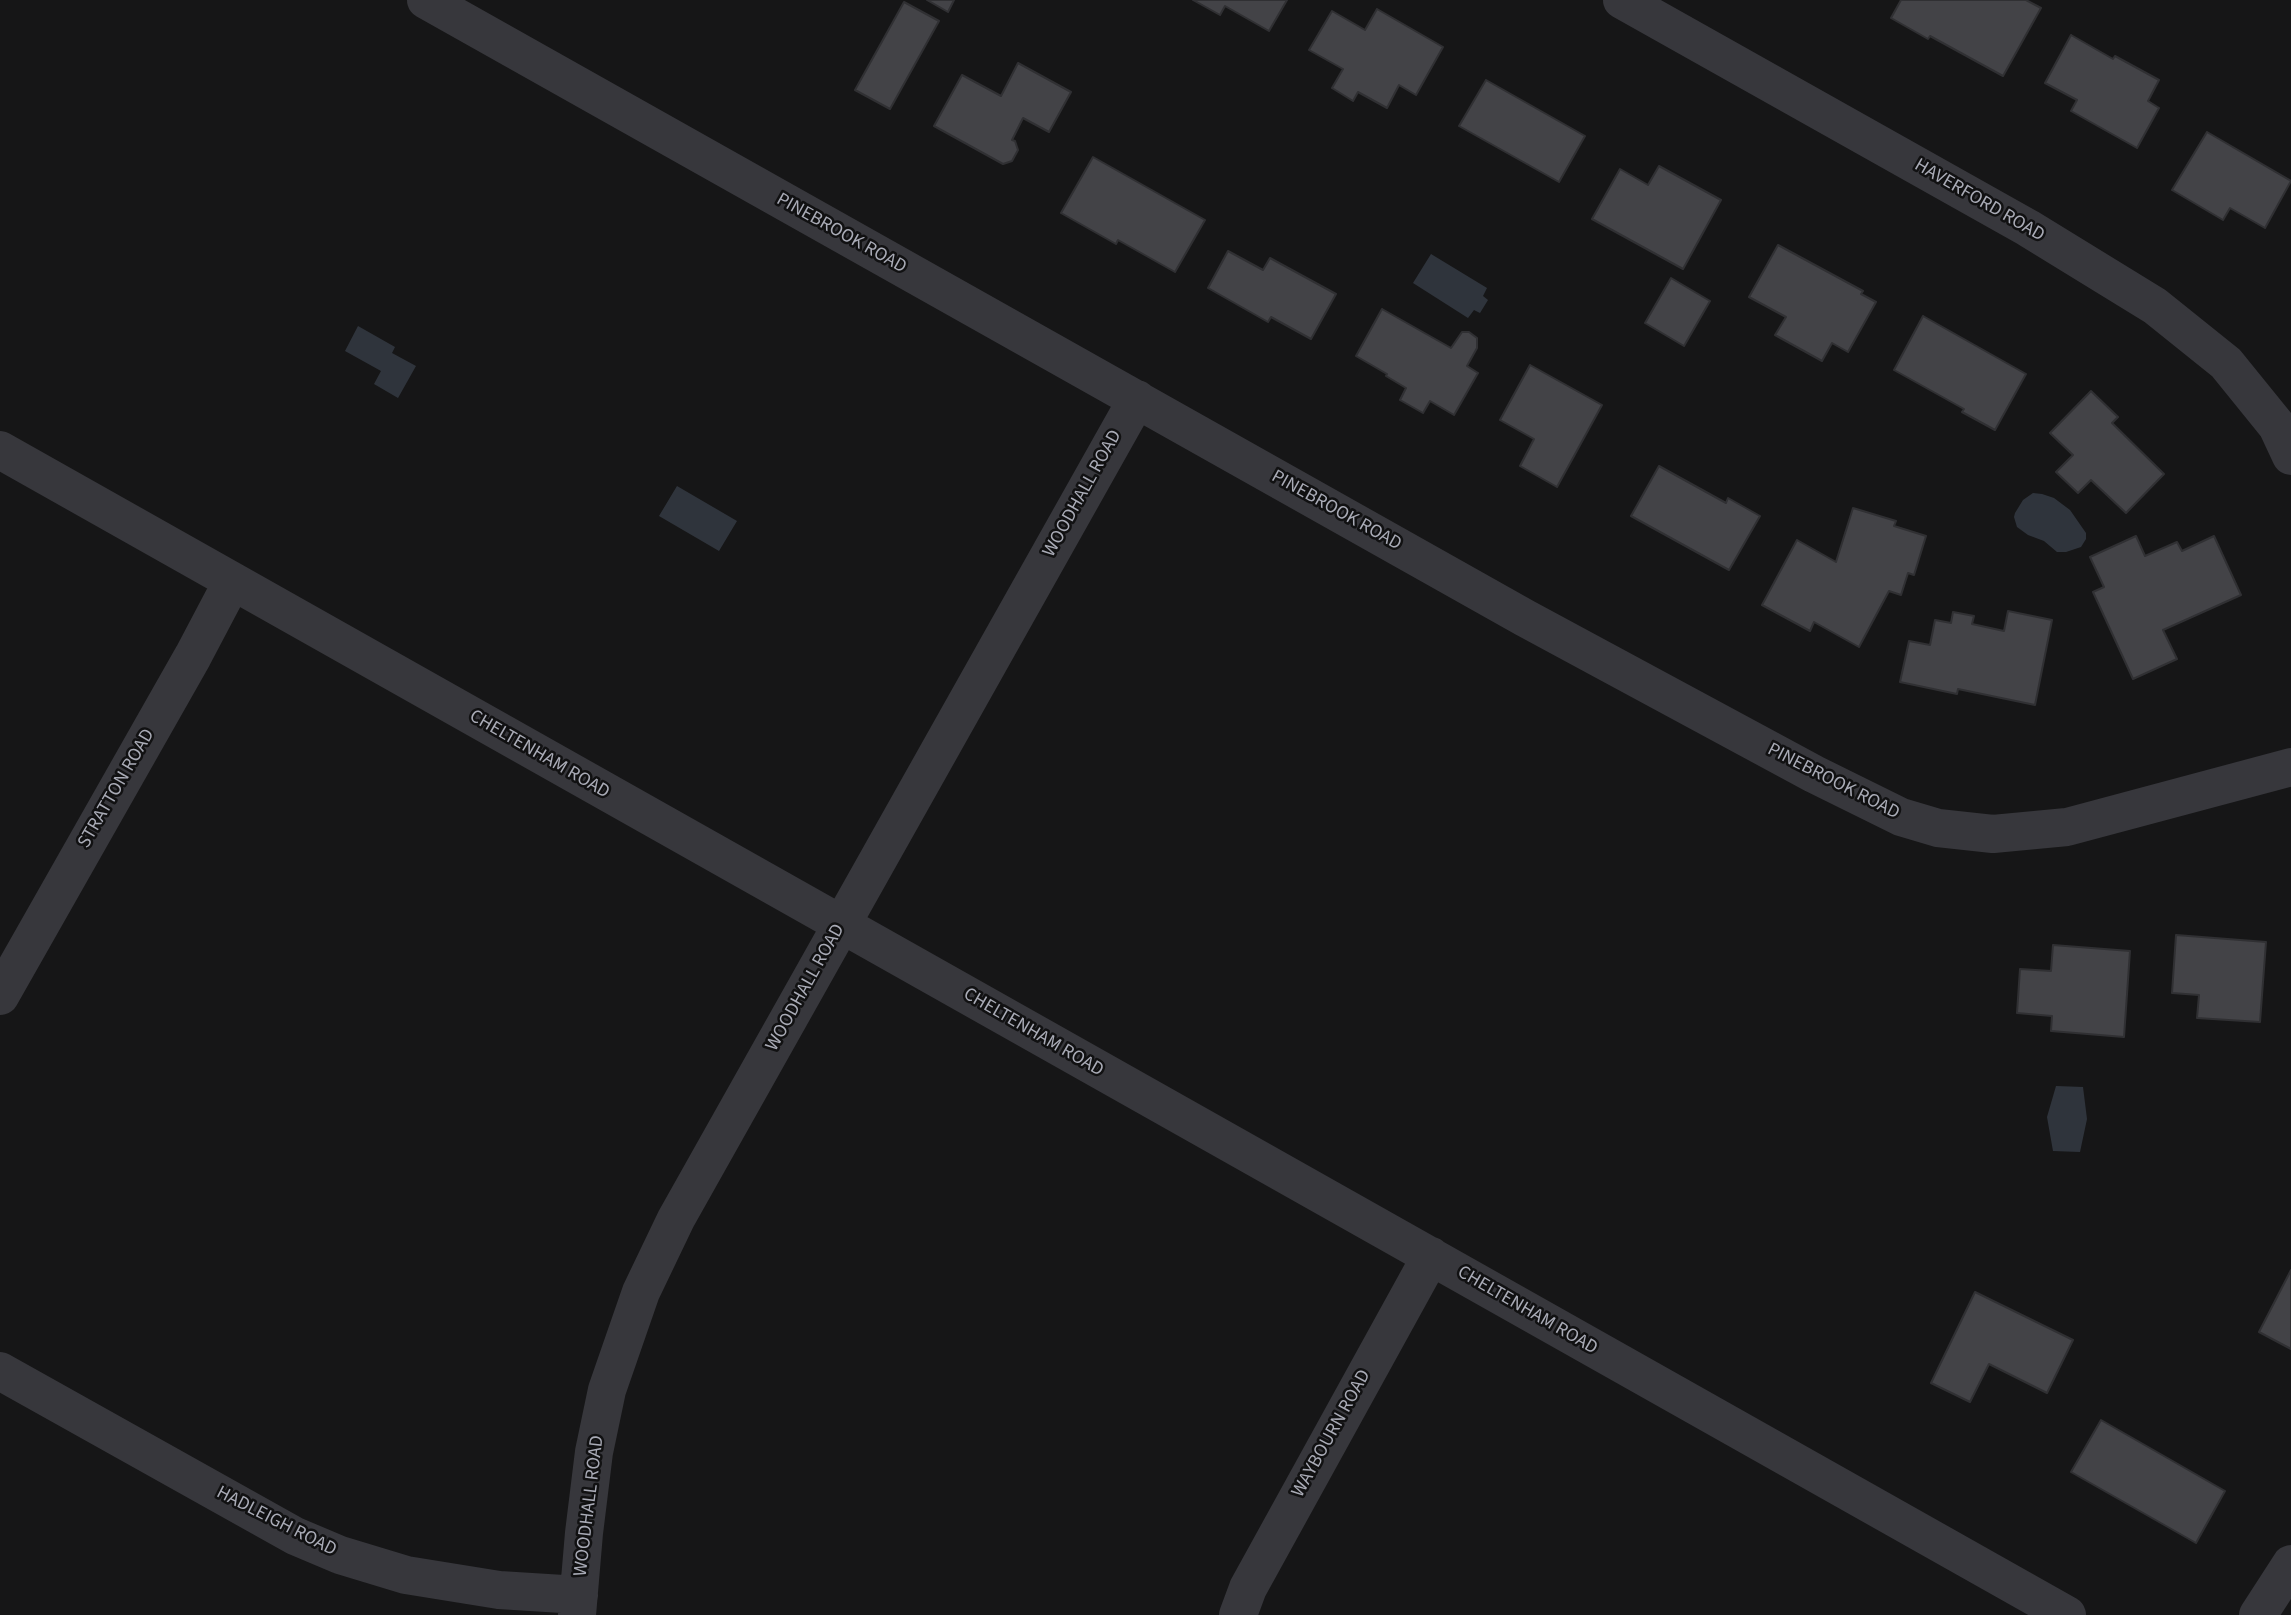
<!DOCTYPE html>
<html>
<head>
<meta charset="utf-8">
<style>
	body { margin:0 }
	canvas { display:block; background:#161617 }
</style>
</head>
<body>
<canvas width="2291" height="1615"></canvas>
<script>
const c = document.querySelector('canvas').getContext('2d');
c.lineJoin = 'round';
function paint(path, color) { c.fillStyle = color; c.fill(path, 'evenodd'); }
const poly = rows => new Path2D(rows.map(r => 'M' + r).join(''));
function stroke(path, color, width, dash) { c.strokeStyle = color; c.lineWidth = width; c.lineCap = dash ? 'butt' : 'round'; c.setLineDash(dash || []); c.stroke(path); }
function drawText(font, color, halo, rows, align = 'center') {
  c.font = font + ' "Source Sans 3",sans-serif'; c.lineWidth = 5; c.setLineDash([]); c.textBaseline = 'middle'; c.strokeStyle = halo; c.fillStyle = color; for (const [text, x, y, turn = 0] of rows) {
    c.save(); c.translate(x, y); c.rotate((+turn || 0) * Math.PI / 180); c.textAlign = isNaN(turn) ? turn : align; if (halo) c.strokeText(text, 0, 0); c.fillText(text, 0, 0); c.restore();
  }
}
paint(poly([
	[1431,254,1487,288,1483,296,1488,300,1480,313,1474,310,1468,318,1413,283],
	[358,326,395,347,392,353,416,366,398,398,374,384,381,371,345,351],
	[677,486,737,521,719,551,659,516],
	[2033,493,2042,494,2054,498,2070,510,2086,533,2086,539,2081,547,2066,552,2057,552,2044,541,2028,535,2017,527,2014,517,2015,513,2023,500],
	[2056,1086,2083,1087,2087,1119,2080,1152,2053,1151,2047,1117]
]), '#2f343c');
const building = poly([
	[927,0,954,0,948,12,927,0],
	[1193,0,1287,0,1269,31,1225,6,1220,15,1193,0],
	[1901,0,2026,0,2041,8,2003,76,1930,36,1928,39,1891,18,1901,0],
	[904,2,939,21,890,109,855,90,904,2],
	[1377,9,1443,47,1416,95,1399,85,1387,108,1358,92,1353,101,1332,88,1343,69,1309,50,1332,11,1365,30,1377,9],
	[2071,35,2113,59,2115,56,2159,80,2148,101,2159,108,2137,148,2071,111,2077,100,2045,83,2071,35],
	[1018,63,1071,92,1049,132,1023,118,1012,140,1015,141,1018,150,1012,161,1003,164,934,126,962,75,1001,96,1018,63],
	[1486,80,1585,136,1559,182,1459,126,1486,80],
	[2207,132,2291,181,2265,228,2230,208,2223,220,2172,190,2207,132],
	[1093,157,1205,220,1175,272,1118,240,1116,244,1061,213,1093,157],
	[1659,166,1721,200,1683,269,1592,219,1620,169,1648,185,1659,166],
	[1778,245,1863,291,1861,294,1876,302,1848,352,1832,343,1822,361,1775,335,1786,317,1749,297,1778,245],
	[1228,251,1263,270,1270,258,1336,294,1311,339,1271,317,1268,322,1208,288,1228,251],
	[1671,278,1710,301,1684,346,1645,323,1671,278],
	[1382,309,1451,348,1462,332,1469,332,1477,338,1477,348,1467,366,1478,373,1454,415,1430,401,1423,413,1400,400,1406,388,1386,376,1387,374,1356,356,1382,309],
	[1923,316,2026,374,1995,430,1962,412,1964,409,1894,370,1923,316],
	[1530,365,1602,405,1557,487,1520,466,1534,439,1500,420,1530,365],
	[2091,391,2118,417,2112,423,2164,474,2126,513,2091,480,2078,493,2056,472,2073,455,2050,433,2091,391],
	[1659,466,1726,503,1728,498,1760,516,1729,570,1631,516,1659,466],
	[1853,508,1896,521,1894,526,1926,536,1914,575,1908,573,1901,595,1889,591,1859,647,1814,622,1810,631,1762,605,1797,540,1836,562,1853,508],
	[2136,536,2145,556,2177,542,2182,551,2214,536,2241,595,2163,630,2177,659,2133,679,2093,592,2104,587,2090,557,2136,536],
	[2008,611,2052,620,2035,705,1958,689,1957,694,1900,682,1909,641,1930,645,1935,620,1951,623,1953,612,1974,616,1972,624,2004,631,2008,611],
	[2176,935,2266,942,2260,1022,2197,1018,2199,995,2172,993,2176,935],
	[2053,945,2130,951,2124,1037,2051,1031,2052,1016,2017,1013,2020,969,2051,971,2053,945],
	[2291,1270,2291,1349,2259,1332,2291,1270],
	[1975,1292,2073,1340,2047,1393,1989,1364,1970,1402,1931,1383,1975,1292],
	[2101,1420,2225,1491,2196,1543,2071,1472,2101,1420]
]);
paint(building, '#434347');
stroke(building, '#303033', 2);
stroke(poly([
	[426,0,1525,618,1814,774,1901,817,1938,828,1993,834,2067,827,2291,767],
	[1622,0,2028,228,2155,306,2226,363,2277,426,2291,456],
	[0,450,2067,1615],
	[0,996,193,656,232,582],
	[0,1371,295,1536,340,1555,406,1575,499,1590,579,1595],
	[577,1615,584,1533,594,1452,607,1390,641,1292,676,1219,1137,399],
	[1238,1615,1248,1588,1431,1256],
	[2258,1615,2291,1564]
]), '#37373c', 38);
drawText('19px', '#a9abb6', '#111112', [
	["HAVERFORD ROAD",1979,201,30],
	["PINEBROOK ROAD",841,234,29],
	["WOODHALL ROAD",1083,494,-61],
	["PINEBROOK ROAD",1336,511,29],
	["CHELTENHAM ROAD",539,755,30],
	["PINEBROOK ROAD",1833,782,27],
	["STRATTON ROAD",117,789,-60],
	["WOODHALL ROAD",806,988,-61],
	["CHELTENHAM ROAD",1033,1033,30],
	["CHELTENHAM ROAD",1527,1311,30],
	["WAYBOURN ROAD",1332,1434,-61],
	["WOODHALL ROAD",590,1506,-83],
	["HADLEIGH ROAD",276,1522,27]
]);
</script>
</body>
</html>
